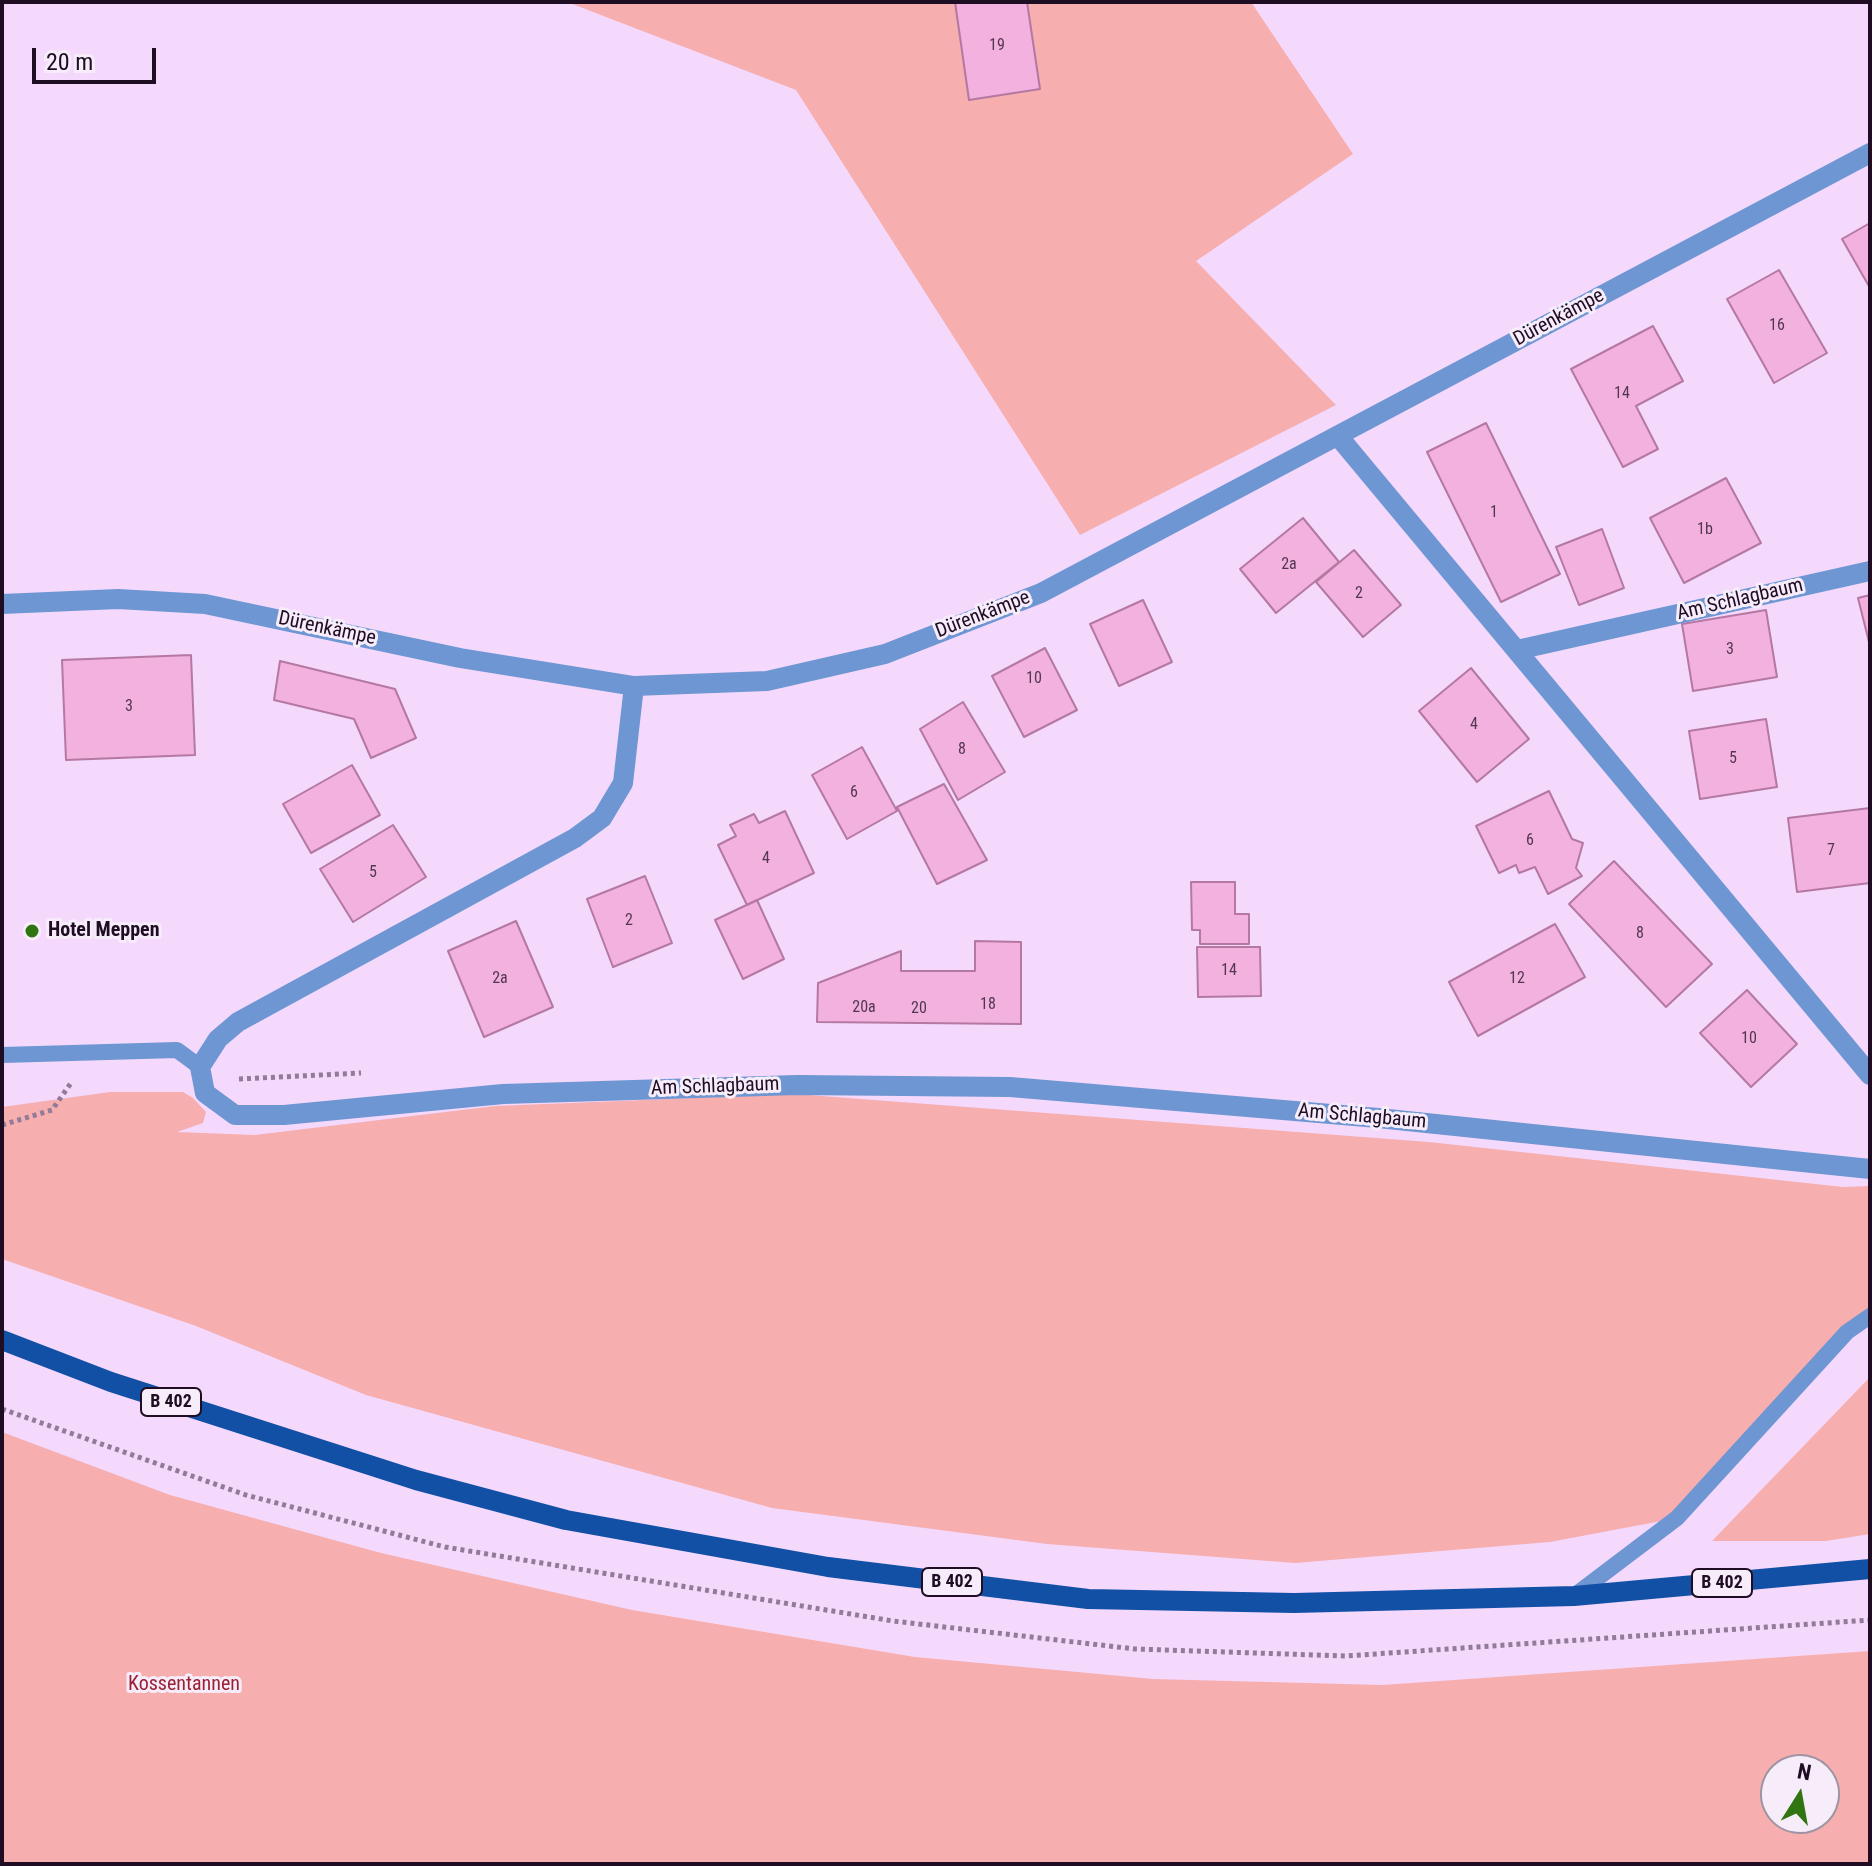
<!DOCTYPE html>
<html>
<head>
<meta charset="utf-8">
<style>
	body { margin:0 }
	#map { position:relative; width:1872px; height:1866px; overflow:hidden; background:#f4d9fd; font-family:"Roboto Condensed",sans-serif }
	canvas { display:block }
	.frame { position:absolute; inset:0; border:4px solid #1e0d23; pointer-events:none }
	.north { position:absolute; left:1760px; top:1754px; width:80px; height:80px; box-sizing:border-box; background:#f7edfa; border:2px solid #a093a4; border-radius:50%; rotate:11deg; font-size:22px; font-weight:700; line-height:32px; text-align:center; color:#1e0d23 }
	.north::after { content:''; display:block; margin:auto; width:28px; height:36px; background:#317412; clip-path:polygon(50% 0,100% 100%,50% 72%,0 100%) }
	.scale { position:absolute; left:32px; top:48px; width:124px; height:36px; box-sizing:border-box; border:4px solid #1e0d23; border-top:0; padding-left:10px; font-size:24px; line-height:28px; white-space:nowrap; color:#1e0d23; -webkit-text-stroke:6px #f7edfa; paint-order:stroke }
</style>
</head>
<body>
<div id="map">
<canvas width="1872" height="1866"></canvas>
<div class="frame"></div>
<div class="north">N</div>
<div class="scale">20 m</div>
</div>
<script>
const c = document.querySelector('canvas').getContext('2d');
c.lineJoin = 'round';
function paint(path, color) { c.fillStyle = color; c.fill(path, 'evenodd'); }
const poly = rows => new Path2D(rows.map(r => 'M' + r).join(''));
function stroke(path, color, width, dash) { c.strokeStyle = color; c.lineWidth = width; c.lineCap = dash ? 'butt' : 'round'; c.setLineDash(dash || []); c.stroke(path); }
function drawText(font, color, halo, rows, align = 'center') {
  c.font = font + ' "Roboto Condensed",sans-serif'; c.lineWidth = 6; c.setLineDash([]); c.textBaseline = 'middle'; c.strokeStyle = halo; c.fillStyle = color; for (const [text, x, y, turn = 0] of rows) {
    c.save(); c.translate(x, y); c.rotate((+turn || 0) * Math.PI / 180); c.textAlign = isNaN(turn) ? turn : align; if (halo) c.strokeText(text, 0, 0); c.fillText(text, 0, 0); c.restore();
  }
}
paint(poly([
	[567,2,1251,2,1353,154,1196,261,1336,405,1080,535,796,90],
	[110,1092,183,1092,193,1098,206,1112,203,1123,177,1132,255,1135,495,1106,795,1094,1429,1142,1843,1187,1870,1186,1870,1316,1677,1518,1550,1542,1295,1563,1047,1544,772,1508,366,1395,196,1326,2,1259,2,1107],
	[1870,1377,1870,1534,1826,1541,1712,1541],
	[2,1432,170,1495,381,1553,632,1610,915,1657,1153,1679,1382,1685,1870,1651,1870,1864,2,1864],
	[1824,1770,1824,1818,1776,1818,1776,1770]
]), '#f6aeaf');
const building = poly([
	[955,2,1027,2,1040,89,969,100,955,2],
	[1870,223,1870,288,1842,239,1870,223],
	[1779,270,1827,353,1774,383,1727,299,1779,270],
	[1653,326,1683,381,1636,406,1658,449,1623,467,1571,369,1653,326],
	[1486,423,1560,574,1501,602,1427,452,1486,423],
	[1726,478,1761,543,1684,583,1650,518,1726,478],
	[1303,518,1339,562,1276,613,1240,569,1303,518],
	[1602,529,1624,588,1579,605,1556,547,1602,529],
	[1354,550,1401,605,1363,637,1316,582,1354,550],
	[1870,595,1870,646,1858,598,1870,595],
	[1143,600,1172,662,1119,686,1090,624,1143,600],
	[1766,610,1777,677,1693,691,1682,624,1766,610],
	[1045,648,1077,710,1024,737,992,676,1045,648],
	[191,655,195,755,66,760,62,660,191,655],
	[280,661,395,689,416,738,371,758,354,719,274,700,280,661],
	[1471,668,1529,739,1477,782,1419,711,1471,668],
	[963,702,1005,772,958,800,920,729,963,702],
	[1766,719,1777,787,1700,799,1689,731,1766,719],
	[862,747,897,811,847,839,812,775,862,747],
	[352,765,380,815,311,853,283,804,352,765],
	[944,784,987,860,937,884,897,807,944,784],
	[1549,791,1572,839,1583,843,1576,868,1582,876,1548,894,1535,867,1519,873,1516,865,1499,873,1476,826,1549,791],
	[1870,808,1870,883,1797,892,1788,818,1870,808],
	[785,811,814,873,747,905,718,845,736,836,730,825,754,814,759,823,785,811],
	[393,825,426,877,353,922,320,869,393,825],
	[1614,861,1712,964,1666,1007,1569,904,1614,861],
	[645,876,672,943,613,967,587,899,645,876],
	[1191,882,1235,882,1235,914,1249,914,1249,944,1200,944,1200,930,1192,930,1191,882],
	[757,900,784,959,743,979,715,920,757,900],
	[516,921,553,1007,484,1037,448,951,516,921],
	[1555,924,1585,977,1478,1036,1449,982,1555,924],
	[975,941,1021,942,1021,1024,817,1022,818,983,901,951,901,971,975,971,975,941],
	[1197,947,1260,947,1261,996,1198,997,1197,947],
	[1747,990,1797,1044,1751,1087,1700,1033,1747,990]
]);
paint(building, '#f2b1de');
stroke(building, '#b478a2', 2);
stroke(poly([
	[239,1079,361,1073],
	[2,1125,52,1110,71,1083],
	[2,1409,246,1495,445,1547,893,1621,1135,1649,1346,1656,1870,1620]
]), '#917b98', 5, [4, 4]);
stroke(poly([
	[2,1055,177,1050,200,1067],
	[1574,1596,1677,1518,1847,1332,1870,1316]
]), '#6e96d2', 16);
stroke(poly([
	[1338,436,1870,1075],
	[2,604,118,599,205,604,460,658,634,686,767,681,885,654,1041,593,1870,153],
	[1517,650,1870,571],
	[634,686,623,783,602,818,575,838,238,1022,218,1039,200,1067,205,1093,235,1115,284,1115,503,1094,797,1085,1010,1087,1378,1118,1870,1169]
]), '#6e96d2', 20);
stroke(poly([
	[2,1340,111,1382,416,1480,566,1520,828,1567,1088,1599,1294,1603,1574,1596,1870,1569]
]), '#1250a6', 20);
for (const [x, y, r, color] of [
	[32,931,8,"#317412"]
]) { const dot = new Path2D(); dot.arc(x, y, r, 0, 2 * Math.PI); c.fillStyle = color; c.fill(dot); stroke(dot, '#f7edfa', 3); }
drawText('16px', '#533652', null, [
	["19",997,46],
	["16",1777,326],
	["14",1622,394],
	["1",1494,513],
	["1b",1705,530],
	["2a",1289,565],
	["2",1359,594],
	["3",1730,650],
	["10",1034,679],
	["3",129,707],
	["4",1474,725],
	["8",962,750],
	["5",1733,759],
	["6",854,793],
	["6",1530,841],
	["7",1831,851],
	["4",766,859],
	["5",373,873],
	["2",629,921],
	["8",1640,934],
	["14",1229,971],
	["2a",500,979],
	["12",1517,979],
	["18",988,1005],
	["20a",864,1008],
	["20",919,1009],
	["10",1749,1039]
]);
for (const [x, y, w] of [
	[171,1402,60],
	[952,1582,60],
	[1722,1583,60]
]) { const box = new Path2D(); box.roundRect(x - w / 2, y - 14, w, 28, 6); c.fillStyle = '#f7edfa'; c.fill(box); stroke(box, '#1e0d23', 2); }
drawText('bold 18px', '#1e0d23', null, [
	["B 402",171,1402],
	["B 402",952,1582],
	["B 402",1722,1583]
]);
drawText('20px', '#1e0d23', '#f7edfa', [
	["Dürenkämpe",1559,318,-28],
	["Am Schlagbaum",1740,600,-13],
	["Dürenkämpe",983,615,-21],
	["Dürenkämpe",327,629,12],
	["Am Schlagbaum",715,1087,-2],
	["Am Schlagbaum",1362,1117,5]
]);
drawText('bold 20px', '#1e0d23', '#f7edfa', [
	["Hotel Meppen",48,931]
], 'left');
drawText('20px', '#992133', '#f7edfa', [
	["Kossentannen",184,1685]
]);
</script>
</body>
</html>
